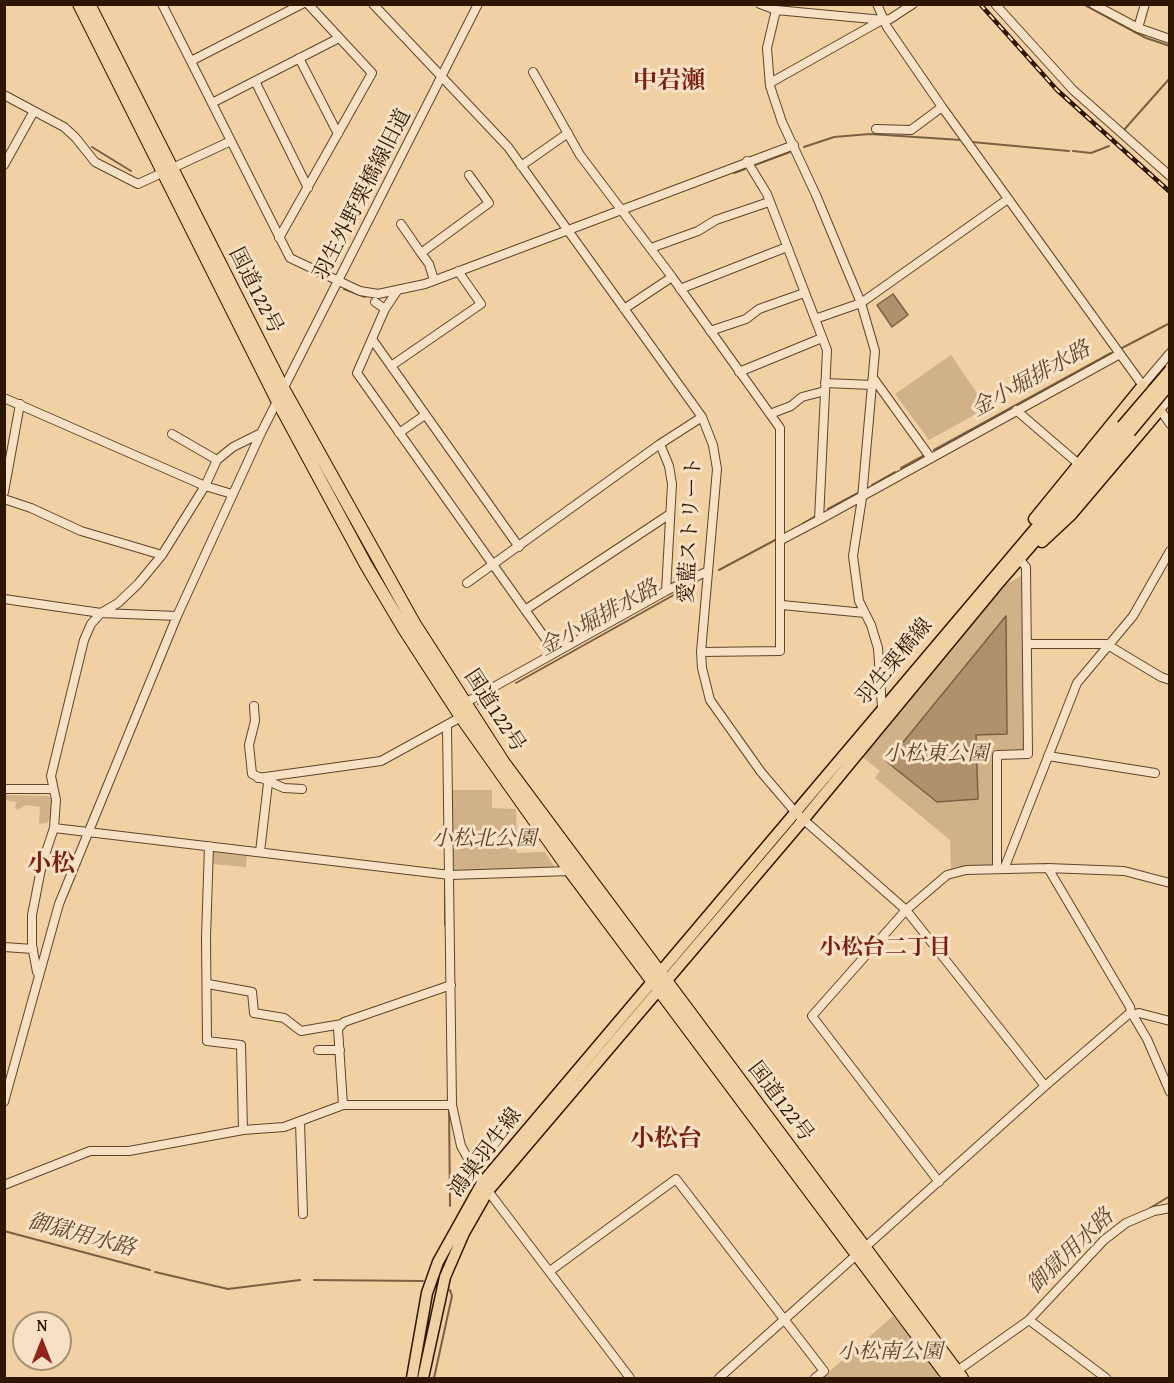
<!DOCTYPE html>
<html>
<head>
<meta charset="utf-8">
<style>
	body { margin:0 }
	#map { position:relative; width:1174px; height:1383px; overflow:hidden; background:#f1d1a4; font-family:"Gentium Book Plus",serif }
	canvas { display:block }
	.frame { position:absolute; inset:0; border:6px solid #2e1601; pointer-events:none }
	.north { position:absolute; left:12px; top:1311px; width:60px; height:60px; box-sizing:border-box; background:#f6e1c4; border:2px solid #a69076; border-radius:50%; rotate:0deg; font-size:16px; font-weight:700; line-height:24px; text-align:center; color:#2e1601 }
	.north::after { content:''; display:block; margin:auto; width:21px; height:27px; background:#8f2418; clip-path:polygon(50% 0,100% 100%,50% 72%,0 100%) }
</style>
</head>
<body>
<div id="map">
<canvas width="1174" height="1383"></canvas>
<div class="frame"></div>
<div class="north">N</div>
</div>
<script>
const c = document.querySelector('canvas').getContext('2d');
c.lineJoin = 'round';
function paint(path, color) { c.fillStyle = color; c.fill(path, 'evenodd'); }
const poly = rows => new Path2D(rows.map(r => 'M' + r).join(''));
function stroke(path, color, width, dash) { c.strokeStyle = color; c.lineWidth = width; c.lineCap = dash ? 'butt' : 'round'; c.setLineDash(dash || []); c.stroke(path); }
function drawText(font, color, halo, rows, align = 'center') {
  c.font = font + ' "Gentium Book Plus","Noto Serif JP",serif'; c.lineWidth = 6; c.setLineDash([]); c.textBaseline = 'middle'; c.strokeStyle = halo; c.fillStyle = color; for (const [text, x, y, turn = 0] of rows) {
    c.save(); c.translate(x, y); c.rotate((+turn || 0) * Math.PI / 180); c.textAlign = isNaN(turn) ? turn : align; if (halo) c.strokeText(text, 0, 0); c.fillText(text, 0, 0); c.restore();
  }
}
paint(poly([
	[951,355,987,408,929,440,895,394],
	[1023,575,1024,751,994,752,996,865,966,866,951,869,950,840,875,778,880,771,861,756,1005,585],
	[451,790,492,790,492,808,516,809,517,853,545,852,558,872,453,872],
	[5,795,48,796,52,801,50,818,47,823,39,824,40,807,26,805,17,810,15,806,17,802,5,800],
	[213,852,247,856,246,867,213,864],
	[893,1316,939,1375,935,1378,822,1378]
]), '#d0b188');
const water = poly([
	[893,294,908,315,892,327,877,305,893,294],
	[1006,616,1007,734,976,735,978,799,937,802,887,762,1006,616]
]);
paint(water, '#af916d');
stroke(water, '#7b6042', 1.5);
stroke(poly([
	[1083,4,1146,38,1170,46],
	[1123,131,1170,78],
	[972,142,1069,151],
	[92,147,131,171],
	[804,147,834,137,870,134,961,140],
	[1073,151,1091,153,1109,146],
	[755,165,790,152],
	[734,173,745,169],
	[344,289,365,297],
	[1120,349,1170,323],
	[934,450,1111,353],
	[901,468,923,456],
	[872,485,895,472],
	[828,509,858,493],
	[802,524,814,517],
	[719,570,777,539],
	[516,683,697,582],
	[478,704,498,694],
	[444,774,444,790],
	[445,876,445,925],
	[449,1107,450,1206],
	[1150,1208,1170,1196],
	[4,1231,150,1270],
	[155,1272,228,1289,300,1280],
	[314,1280,423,1281],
	[434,1378,452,1296,450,1290]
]), '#7b6042', 2);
const minor = poly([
	[162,4,290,258,360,291,378,294,425,284,794,145],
	[373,4,508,147,702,417,713,445,717,469,701,652,702,668,710,700,761,772,796,813,906,910,1045,1086,719,1378],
	[760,4,776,10,883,20,890,19,913,4],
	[877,4,887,27,942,107,1146,390],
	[995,4,1073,90,1170,176],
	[1093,4,1138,28,1170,39],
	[776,10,767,48,770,86,782,122,816,195,861,303,875,351,862,498,853,556,859,601,871,625,878,648,882,708],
	[1138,28,1145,4],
	[299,58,338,134],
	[191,61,302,4],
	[533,72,580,155,672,277],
	[255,81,308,188],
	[770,83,882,20],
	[4,95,64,127,75,137,95,162,138,184,231,141],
	[212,103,339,38],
	[876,129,911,130,942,107],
	[747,161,767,194,827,350,819,520,781,540],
	[4,165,34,111],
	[521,166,568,133],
	[401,224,421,253,489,203,469,175],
	[279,238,372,73,308,4],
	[651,248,698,231,716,220,769,202],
	[421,253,429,264,434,280],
	[680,289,787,247],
	[375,302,385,309,357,373,555,652],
	[385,309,397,291],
	[624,309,672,277,780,428,780,651,701,652],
	[815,319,861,303,1008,199],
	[710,331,746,319,759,309,804,293],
	[372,339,519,547],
	[391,366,481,304,458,271],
	[739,372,822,338],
	[874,379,930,457],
	[825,383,873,385],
	[1143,385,1170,353],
	[4,398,205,486,232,494],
	[1157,405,1170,424],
	[1016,410,1074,460],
	[1160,410,1170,398],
	[770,414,791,406,802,397,825,391],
	[399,433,425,415],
	[172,434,217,460],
	[660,444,669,466,672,484,666,591],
	[4,492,20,404],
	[4,499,31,508,81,531,162,555],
	[819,520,1120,354],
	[467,583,660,444,702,417],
	[4,599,101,613,177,616],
	[782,605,865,613],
	[525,610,670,514],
	[1027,644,1106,644,1161,677,1170,680],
	[465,703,666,591,708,571],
	[254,706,255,721,249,745,252,774,284,788,302,789],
	[447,726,452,1105,461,1146,482,1183,630,1378],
	[1048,756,1155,773],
	[258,778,381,761,461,717],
	[4,789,52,789],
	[54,828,450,875,570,871],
	[260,852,268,783],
	[1048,868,1124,871,1170,883],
	[997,869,997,755,1028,754,1026,567,1021,561],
	[1004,869,1077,683,1133,616,1170,551],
	[4,947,33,949],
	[37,972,32,946,32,915,42,864,54,828,56,800,51,776,84,640,91,624,101,613,118,603,138,584,162,555,205,486,217,460,233,447,261,433],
	[208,984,252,992,254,1013,284,1018,301,1031,342,1024],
	[1131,1012,1147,1039,1170,1092],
	[1134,1015,1139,1013,1170,1021],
	[318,1050,340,1050],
	[4,1102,59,904,177,616,261,433,478,4],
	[343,1105,338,1029,344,1022,451,985],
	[300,1122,303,1214],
	[243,1130,284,1127,343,1105,452,1105],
	[939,1182,812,1016,906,910,947,875,966,870,1048,868,1130,1007,1131,1012,1045,1086],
	[4,1185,90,1151,129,1151,243,1130,241,1045,207,1041,206,937,209,846],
	[550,1271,676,1179,824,1371,815,1378],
	[1029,1320,1104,1240,1126,1223,1154,1211,1170,1208],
	[957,1371,1029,1320,1106,1378]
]);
const major = poly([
	[1034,519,1143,385],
	[1042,542,1071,515,1160,410],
	[412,1378,427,1293,438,1262,482,1183,1122,426],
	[423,1378,445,1277,464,1233,488,1191,804,819,997,585,1130,432]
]);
const highway = poly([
	[79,4,277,400,366,565,404,629,461,717,570,871,949,1378],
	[89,4,284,390,414,623,504,763,962,1378]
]);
stroke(minor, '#5f452a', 10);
stroke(major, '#2e1601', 13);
stroke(highway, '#2e1601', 14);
stroke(minor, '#f6e1c4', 8);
stroke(major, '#f1d1a4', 10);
stroke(highway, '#f1d1a4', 12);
const rail = poly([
	[980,4,1057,90,1170,192]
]);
stroke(rail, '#2e1601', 4.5);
stroke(rail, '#f6e1c4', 2, [7]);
const majorBridge = poly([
	[1122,426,1170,370],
	[1130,432,1170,384]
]);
stroke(majorBridge, '#2e1601', 13, []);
stroke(majorBridge, '#f1d1a4', 10);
drawText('21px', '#2e1601', '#f6e1c4', [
	["羽生外野栗橋線旧道",363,195,-63],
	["国道122号",255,291,63],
	["愛藍ストリート",691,530,-87],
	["羽生栗橋線",895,662,-50],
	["国道122号",494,711,57],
	["国道122号",780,1102,53],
	["鴻巣羽生線",486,1153,-53]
]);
drawText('italic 21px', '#5f442a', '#f6e1c4', [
	["小松東公園",936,755],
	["小松北公園",484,840],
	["小松南公園",890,1353]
]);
drawText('italic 22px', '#62472c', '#f6e1c4', [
	["金小堀排水路",1031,380,-29],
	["金小堀排水路",599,619,-29],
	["御獄用水路",81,1236,15],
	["御獄用水路",1071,1252,-44]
]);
drawText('bold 22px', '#7a1f14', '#f6e1c4', [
	["小松台二丁目",885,948]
]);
drawText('bold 24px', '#7a1f14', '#f6e1c4', [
	["中岩瀬",669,82],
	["小松",51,865],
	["小松台",666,1140]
]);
</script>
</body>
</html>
